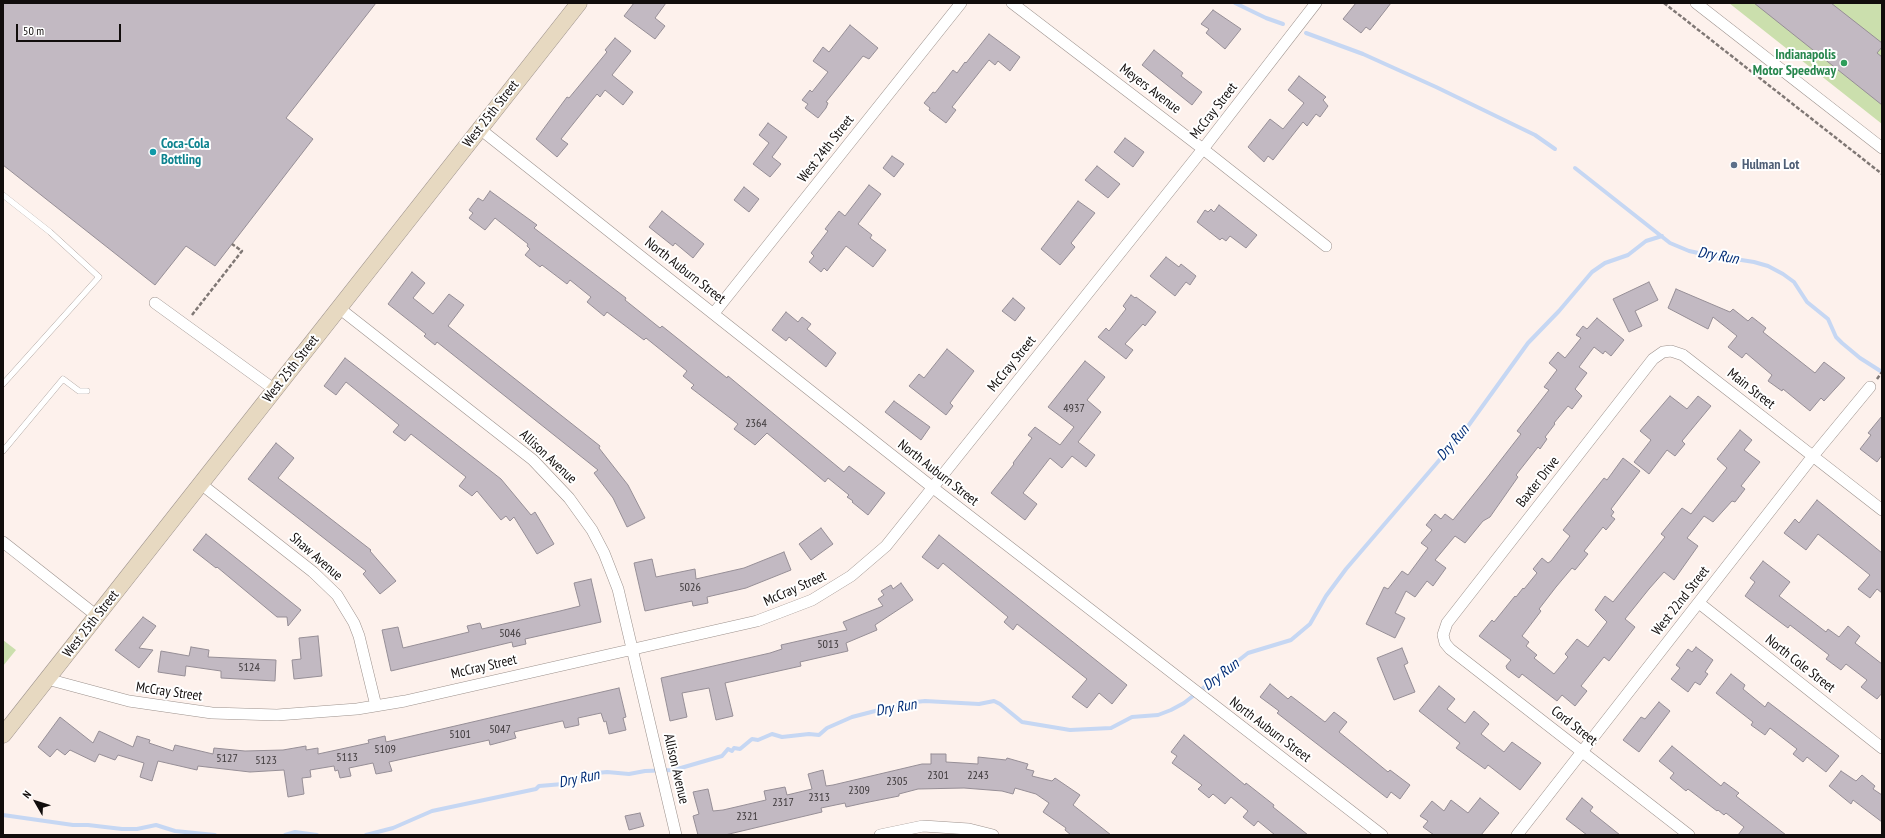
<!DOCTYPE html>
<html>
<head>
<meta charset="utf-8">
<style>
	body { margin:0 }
	#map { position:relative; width:1885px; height:838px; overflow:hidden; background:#fdf1ec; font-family:"PT Sans Narrow",sans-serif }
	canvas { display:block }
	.frame { position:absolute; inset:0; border:4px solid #110d0c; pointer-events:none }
	.north { position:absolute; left:16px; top:782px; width:40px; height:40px; -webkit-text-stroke:3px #fff; paint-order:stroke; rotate:309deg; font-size:11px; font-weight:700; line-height:16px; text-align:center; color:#110d0c }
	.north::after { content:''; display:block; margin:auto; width:14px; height:18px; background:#110d0c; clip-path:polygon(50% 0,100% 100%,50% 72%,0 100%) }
	.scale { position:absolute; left:16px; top:24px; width:105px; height:18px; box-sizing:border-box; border:2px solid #110d0c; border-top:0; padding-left:5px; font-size:12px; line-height:14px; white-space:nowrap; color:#110d0c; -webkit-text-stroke:3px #fff; paint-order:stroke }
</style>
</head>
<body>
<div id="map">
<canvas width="1885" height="838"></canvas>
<div class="frame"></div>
<div class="north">N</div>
<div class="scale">50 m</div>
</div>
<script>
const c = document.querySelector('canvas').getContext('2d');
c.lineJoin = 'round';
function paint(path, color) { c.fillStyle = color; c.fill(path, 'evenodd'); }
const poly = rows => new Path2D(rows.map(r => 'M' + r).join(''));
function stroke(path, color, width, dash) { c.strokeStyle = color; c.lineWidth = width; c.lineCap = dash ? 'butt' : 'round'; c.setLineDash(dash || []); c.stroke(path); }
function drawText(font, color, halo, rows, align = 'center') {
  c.font = font + ' "PT Sans Narrow",sans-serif'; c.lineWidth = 4; c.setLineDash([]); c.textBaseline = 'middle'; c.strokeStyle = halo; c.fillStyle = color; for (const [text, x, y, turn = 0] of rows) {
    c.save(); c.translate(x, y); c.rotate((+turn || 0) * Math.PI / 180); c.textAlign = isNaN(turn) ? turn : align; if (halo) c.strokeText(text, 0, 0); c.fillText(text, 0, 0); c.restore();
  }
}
paint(poly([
	[1729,3,1882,3,1882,124],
	[3,640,16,650,3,666]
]), '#cbdfad');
stroke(poly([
	[1235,3,1266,18,1283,24],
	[1306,33,1363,54,1436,87,1535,135,1555,149],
	[1575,168,1670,243,1689,251,1703,254,1754,262,1768,266,1783,274,1794,282,1807,302,1828,319,1836,337,1842,343,1860,358,1882,372],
	[3,815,73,825,88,825,122,829,137,829,156,825,175,831,215,835],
	[285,835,295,832,317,835],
	[366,835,393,828,432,811,536,789,539,786,563,784,578,778,597,773,607,772,629,774,645,771,674,770,722,756,728,749,732,751,734,748,740,749,752,739,758,740,772,734,782,737,809,734,819,735,827,728,852,717,906,703,925,701,979,704,994,701,1000,704,1022,722,1070,730,1111,728,1132,717,1158,715,1171,710,1184,703,1248,653,1291,640,1310,624,1326,596,1346,569,1466,429,1528,343,1559,311,1592,272,1605,263,1628,255,1646,241,1662,236]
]), '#c6d7f3', 4);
const building = poly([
	[3,3,376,3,286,118,313,139,215,266,186,246,155,285,3,165,3,3],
	[634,3,666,3,655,18,665,26,655,39,624,16,634,3],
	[1356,3,1391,3,1370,30,1366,27,1361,33,1343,19,1356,3],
	[1754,3,1831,3,1882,43,1882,47,1877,53,1882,57,1882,105,1754,3],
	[1213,10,1241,29,1225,49,1206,33,1209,29,1201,24,1213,10],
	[850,25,878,48,869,59,863,56,826,102,828,103,826,108,818,118,805,108,808,104,802,100,810,90,812,92,828,72,813,61,823,47,829,52,850,25],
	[989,34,1020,57,1010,71,998,61,995,65,989,60,952,107,956,110,946,123,929,110,930,108,924,103,933,92,935,93,953,70,957,73,965,62,966,63,989,34],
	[615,38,631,51,612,75,633,92,623,105,605,90,600,97,597,94,561,139,568,144,557,157,536,139,567,97,569,98,607,52,605,50,615,38],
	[1154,50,1183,73,1181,76,1202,92,1192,105,1142,65,1154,50],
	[1299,76,1326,97,1323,100,1328,106,1320,117,1316,114,1307,126,1303,122,1273,160,1268,156,1264,162,1248,147,1270,119,1283,129,1304,103,1288,90,1299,76],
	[768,123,787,137,772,157,781,164,770,177,753,164,769,143,759,135,768,123],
	[1125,138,1144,152,1133,167,1114,152,1125,138],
	[892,156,904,164,894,177,883,168,892,156],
	[1097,166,1120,184,1108,198,1085,180,1097,166],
	[869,185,881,194,858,224,872,235,870,238,886,250,873,267,846,246,827,271,824,268,821,272,809,262,814,256,811,253,828,231,825,229,839,211,845,216,869,185],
	[744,187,759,199,749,212,734,200,744,187],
	[490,191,537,225,534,228,626,298,625,300,660,328,662,326,727,378,728,376,844,472,849,466,885,493,868,515,852,502,853,501,847,497,849,495,828,478,825,482,767,433,755,445,734,429,738,424,691,388,694,385,683,376,687,371,646,338,644,340,607,312,604,316,587,302,591,297,570,280,567,284,542,265,540,267,525,255,530,249,527,246,528,244,495,218,485,230,469,218,473,213,469,210,478,198,483,201,490,191],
	[1078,201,1095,213,1071,243,1075,247,1060,265,1041,249,1078,201],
	[1219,205,1257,235,1246,248,1230,236,1226,241,1222,238,1220,240,1197,222,1205,210,1208,212,1211,209,1214,212,1219,205],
	[662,211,704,244,693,258,675,243,673,246,649,227,662,211],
	[1166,257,1179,267,1181,264,1196,276,1190,285,1186,282,1175,296,1150,276,1166,257],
	[412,272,425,283,413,298,433,314,449,294,464,305,448,326,600,446,599,448,628,485,645,518,627,527,613,498,594,473,598,470,437,342,435,345,424,336,426,334,388,304,412,272],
	[1649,282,1658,300,1635,311,1642,326,1629,332,1613,299,1649,282],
	[1676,289,1730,312,1733,309,1748,321,1752,317,1766,328,1763,332,1815,373,1824,362,1845,378,1824,401,1821,398,1810,411,1783,389,1782,391,1768,381,1772,375,1746,353,1742,358,1728,347,1737,336,1713,317,1708,329,1668,308,1676,289],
	[1131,295,1135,298,1136,297,1156,312,1145,326,1143,324,1125,344,1133,350,1126,359,1098,337,1106,328,1109,331,1126,309,1123,306,1131,295],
	[1013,298,1025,308,1015,321,1002,311,1013,298],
	[786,312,798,322,802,317,811,324,807,329,836,353,826,367,789,337,786,341,772,330,786,312],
	[1597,318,1624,340,1611,356,1605,351,1603,354,1594,347,1579,367,1587,373,1575,389,1582,396,1572,409,1568,406,1554,423,1555,424,1545,437,1547,439,1540,449,1538,447,1516,475,1518,477,1490,517,1483,521,1465,543,1455,536,1435,560,1446,568,1433,586,1427,581,1415,597,1406,591,1395,613,1405,618,1395,638,1366,624,1384,587,1388,589,1402,571,1408,575,1428,548,1421,543,1432,530,1426,525,1435,514,1441,519,1445,514,1453,520,1486,479,1521,434,1517,431,1549,390,1544,387,1557,370,1549,363,1558,352,1565,358,1581,338,1576,335,1583,326,1587,329,1597,318],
	[947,349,974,371,950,403,953,406,946,415,909,386,919,374,924,378,947,349],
	[345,358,501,479,531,515,535,512,554,544,537,554,514,517,510,521,506,516,501,520,477,491,472,496,459,486,466,477,411,434,405,441,393,432,399,425,346,382,336,395,324,386,345,358],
	[1085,361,1105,377,1087,400,1101,412,1078,442,1095,455,1086,467,1072,456,1062,468,1050,458,1023,493,1037,504,1025,520,991,493,1014,464,1013,463,1032,438,1028,435,1035,427,1060,445,1074,427,1048,407,1085,361],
	[1670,396,1687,409,1698,396,1711,406,1682,441,1685,444,1675,456,1667,450,1649,474,1634,462,1651,440,1640,431,1670,396],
	[894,401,930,427,921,440,885,412,894,401],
	[1882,416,1882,455,1877,462,1860,449,1871,435,1868,433,1882,416],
	[1740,430,1752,440,1744,450,1760,462,1741,486,1745,489,1735,502,1732,501,1713,522,1704,516,1687,538,1698,546,1674,580,1664,572,1649,589,1625,619,1635,627,1609,661,1604,657,1581,686,1587,691,1575,706,1562,695,1557,701,1522,674,1519,678,1507,669,1506,666,1511,660,1479,636,1492,620,1494,622,1515,596,1516,597,1523,588,1524,589,1537,573,1533,569,1542,558,1548,563,1551,561,1570,536,1563,530,1604,478,1607,480,1623,458,1640,471,1611,509,1614,512,1611,516,1615,519,1606,530,1603,527,1584,551,1588,554,1575,570,1572,568,1556,587,1539,609,1541,611,1522,636,1529,642,1526,646,1537,655,1534,658,1554,674,1568,657,1565,654,1577,639,1588,647,1607,622,1595,610,1605,596,1613,602,1665,537,1661,534,1682,508,1691,514,1727,468,1717,459,1740,430],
	[276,443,294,458,278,478,371,550,370,551,396,581,380,594,363,574,366,571,248,479,276,443],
	[1817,500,1882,553,1882,593,1877,589,1870,598,1858,589,1870,575,1818,534,1806,550,1784,533,1795,519,1799,523,1817,500],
	[821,528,833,544,811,560,799,544,821,528],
	[206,534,301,610,288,626,287,617,277,617,217,567,216,568,193,550,206,534],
	[939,535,1127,685,1112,704,1099,693,1087,708,1072,697,1087,679,1017,624,1013,630,1004,622,1008,617,943,563,938,569,922,557,939,535],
	[784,552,791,570,746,588,707,597,708,603,693,606,692,601,645,611,634,563,652,559,656,577,695,569,696,579,744,568,784,552],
	[1763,561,1790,582,1779,596,1826,632,1828,629,1839,637,1848,626,1860,636,1855,643,1882,664,1882,693,1877,699,1861,687,1867,680,1846,664,1841,670,1826,659,1829,655,1790,625,1788,628,1745,596,1755,582,1750,578,1763,561],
	[591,579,601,622,525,639,526,644,513,647,512,642,391,671,382,630,398,627,403,648,469,632,467,626,480,623,482,629,560,611,580,606,574,583,591,579],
	[901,583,913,600,875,625,877,630,846,643,848,651,800,662,801,666,725,683,733,716,716,720,709,688,682,693,687,717,670,721,661,678,770,653,782,649,781,645,847,630,843,622,883,606,878,599,884,595,881,591,891,585,893,589,901,583],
	[143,617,156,626,139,648,153,650,139,668,115,650,143,617],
	[318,636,322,676,294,679,292,660,301,659,299,638,318,636],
	[191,647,209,650,208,657,276,660,275,681,221,678,221,671,186,666,185,676,158,672,161,651,189,656,191,647],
	[1696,647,1713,660,1705,672,1708,674,1700,685,1695,682,1688,692,1671,679,1680,668,1676,665,1688,649,1692,652,1696,647],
	[1402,648,1408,663,1404,665,1415,692,1394,700,1377,658,1402,648],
	[1731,674,1745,685,1743,689,1765,707,1768,702,1839,756,1826,772,1807,757,1803,762,1793,754,1797,749,1770,728,1765,735,1751,725,1753,722,1716,693,1731,674],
	[1270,684,1288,699,1291,696,1325,722,1334,712,1347,722,1339,732,1388,772,1390,770,1410,785,1400,799,1391,792,1387,798,1277,713,1279,711,1260,697,1270,684],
	[1439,686,1455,699,1447,709,1465,723,1474,711,1489,724,1481,734,1504,752,1512,742,1541,763,1520,790,1488,765,1485,769,1456,748,1460,743,1419,711,1439,686],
	[619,688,626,717,623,718,626,730,609,734,606,721,604,722,601,713,578,718,579,725,565,728,563,721,562,721,514,732,516,738,490,745,489,740,389,762,392,771,376,774,373,763,349,768,351,776,340,778,338,770,335,771,334,766,310,770,311,777,302,778,304,794,288,797,284,770,250,772,198,766,197,770,158,761,152,781,140,777,144,763,118,755,115,760,99,754,95,762,70,750,65,755,57,749,50,757,38,747,60,717,93,743,99,731,133,747,137,736,150,740,149,743,173,751,175,745,213,754,214,748,245,751,283,750,306,746,306,750,318,748,318,754,369,743,368,740,385,736,386,742,619,688],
	[1659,702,1670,711,1639,752,1623,740,1641,717,1645,719,1659,702],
	[1184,735,1245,785,1246,783,1274,805,1273,807,1308,835,1275,835,1258,821,1254,826,1243,817,1248,811,1231,797,1225,804,1213,794,1209,798,1198,789,1202,785,1172,763,1177,756,1171,752,1184,735],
	[1672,746,1721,786,1724,782,1739,793,1736,796,1786,835,1738,835,1744,827,1726,813,1724,815,1718,810,1717,811,1688,789,1686,791,1670,778,1674,773,1659,761,1672,746],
	[931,754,946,754,946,762,978,764,978,757,1006,760,1007,758,1028,764,1026,769,1034,771,1032,776,1052,781,1055,778,1080,795,1073,805,1111,835,1071,835,1065,830,1066,828,1043,812,1049,803,1036,794,1015,788,1013,794,1002,791,964,788,918,789,899,794,899,796,864,803,846,807,845,803,821,808,822,812,725,835,698,835,693,816,699,814,693,792,708,789,713,811,723,810,766,800,764,791,785,787,787,795,812,789,808,774,823,770,826,786,833,785,922,764,931,764,931,754],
	[1841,771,1856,781,1862,775,1875,786,1873,789,1882,795,1882,822,1853,800,1851,804,1829,786,1841,771],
	[1480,798,1499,813,1481,835,1434,835,1423,827,1428,821,1420,816,1432,801,1444,811,1451,800,1468,813,1480,798],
	[1582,798,1593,807,1590,811,1620,835,1587,835,1566,819,1582,798],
	[640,813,644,826,629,830,625,816,640,813]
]);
paint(building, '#c2b9c2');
stroke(building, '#968e96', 1);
const lane = poly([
	[3,195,50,232,99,277,3,384],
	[3,451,63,379,79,391,87,391]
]);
const street = poly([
	[1012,3,1203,149,1326,246],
	[1696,3,1882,148],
	[480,129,932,487,1382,835],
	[155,303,275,390],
	[339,308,533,460,569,498,592,530,604,553,618,589,676,835],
	[714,313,961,3],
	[201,484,313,572,337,595,354,623,359,636,376,706],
	[3,542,97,616],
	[1699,603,1882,748],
	[47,679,129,701,212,713,277,715,357,709,405,701,757,621,812,600,851,576,886,546,1203,149,1316,3],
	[880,835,923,826,969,829,993,835],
	[1517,835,1813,456,1870,387],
	[1689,835,1450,649,1445,643,1443,635,1447,623,1653,359,1663,352,1671,351,1683,355,1882,510]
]);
const secondary = poly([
	[3,735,579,3]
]);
stroke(lane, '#9d928d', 6);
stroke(street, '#9d928d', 12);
stroke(secondary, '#9d928d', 17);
stroke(poly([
	[1664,3,1882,174],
	[192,315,242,251,232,244],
	[1877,379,1882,372]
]), '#7f7774', 2.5, [4, 2]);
stroke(lane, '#fff', 5.5);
stroke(street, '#fff', 11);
stroke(secondary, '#e7d9c1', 16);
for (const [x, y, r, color] of [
	[1844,63,4,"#2e9e5b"],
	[153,152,4,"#0f9aa8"],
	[1734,165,4,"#5c6f8a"]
]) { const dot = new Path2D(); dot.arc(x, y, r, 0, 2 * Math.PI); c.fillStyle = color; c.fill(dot); stroke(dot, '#fff', 1.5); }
drawText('12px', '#3d383a', null, [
	["4937",1074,409],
	["2364",756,424],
	["5026",690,588],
	["5046",510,634],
	["5013",828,645],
	["5124",249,668],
	["5047",500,730],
	["5101",460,735],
	["5109",385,750],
	["5113",347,758],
	["5127",227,759],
	["5123",266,761],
	["2301",938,776],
	["2243",978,776],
	["2305",897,782],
	["2309",859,791],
	["2313",819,798],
	["2317",783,803],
	["2321",747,817]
]);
drawText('bold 14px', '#27864d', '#fff', [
	["Indianapolis",1836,55],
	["Motor Speedway",1836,71]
], 'right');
drawText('14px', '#110d0c', '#fff', [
	["Meyers Avenue",1150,89,37],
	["McCray Street",1214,111,-52],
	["West 25th Street",491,114,-52],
	["West 24th Street",826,149,-52],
	["North Auburn Street",685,271,38],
	["McCray Street",1012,364,-51],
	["West 25th Street",291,369,-52],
	["Main Street",1751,389,38],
	["Allison Avenue",548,457,43],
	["North Auburn Street",938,473,38],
	["Baxter Drive",1538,482,-52],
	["Shaw Avenue",316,557,41],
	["McCray Street",795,589,-24],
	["West 22nd Street",1681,601,-52],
	["West 25th Street",91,624,-52],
	["North Cole Street",1800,664,38],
	["McCray Street",484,667,-13],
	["McCray Street",169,692,8],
	["Cord Street",1574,726,38],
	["North Auburn Street",1270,730,37],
	["Allison Avenue",676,769,77]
]);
drawText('bold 14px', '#0d838f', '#fff', [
	["Coca-Cola",161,144],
	["Bottling",161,160]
], 'left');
drawText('bold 14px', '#4e5e75', '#fff', [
	["Hulman Lot",1742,165]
], 'left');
drawText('italic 15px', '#002c76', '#fff', [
	["Dry Run",1718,256,10],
	["Dry Run",1453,443,-50],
	["Dry Run",1221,675,-38],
	["Dry Run",896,708,-10],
	["Dry Run",579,779,-12]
]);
</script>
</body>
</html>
